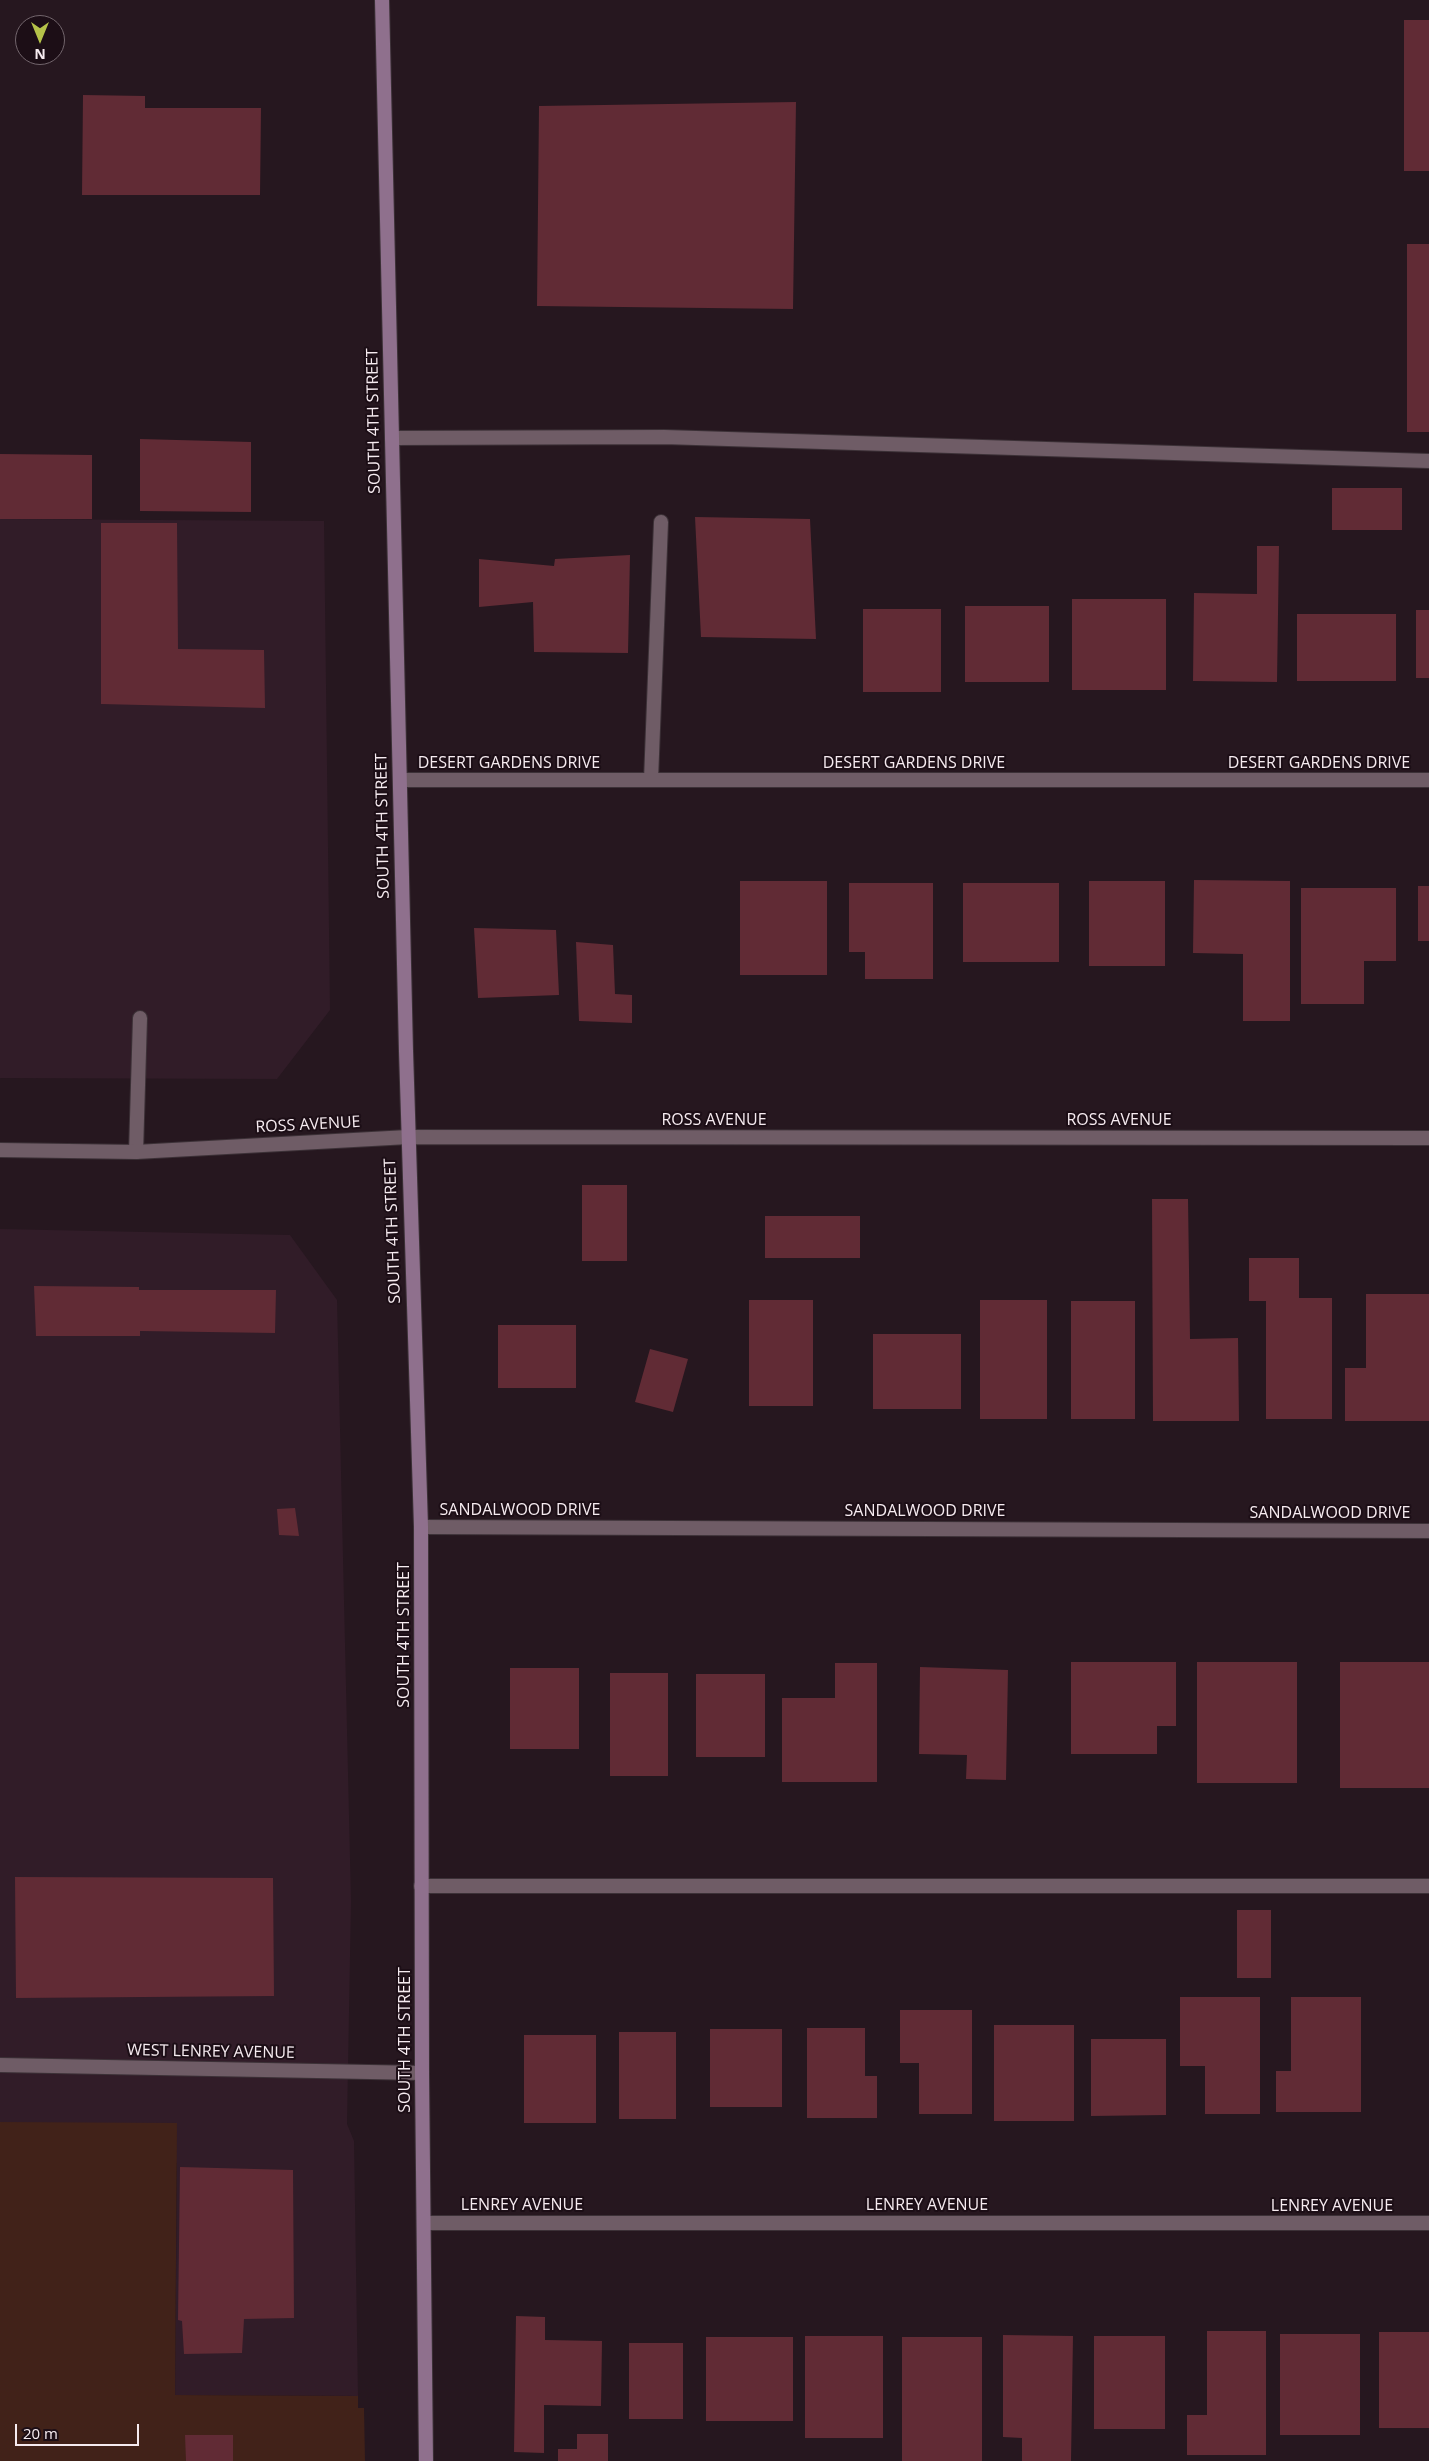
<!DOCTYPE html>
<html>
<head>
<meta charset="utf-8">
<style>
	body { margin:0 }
	#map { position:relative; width:1429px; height:2461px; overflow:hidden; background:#26171f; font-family:"Open Sans",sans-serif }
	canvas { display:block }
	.north { position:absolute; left:15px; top:15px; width:50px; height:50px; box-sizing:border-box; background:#1c0e16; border:1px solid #73666d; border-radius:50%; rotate:180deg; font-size:14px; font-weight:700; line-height:20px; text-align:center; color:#f6ebf0 }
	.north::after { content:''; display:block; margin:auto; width:18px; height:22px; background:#b5c249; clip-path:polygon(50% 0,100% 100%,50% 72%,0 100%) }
	.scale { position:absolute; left:15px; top:2424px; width:124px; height:22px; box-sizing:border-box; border:2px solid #f6ebf0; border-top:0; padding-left:6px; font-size:15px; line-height:18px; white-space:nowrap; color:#f6ebf0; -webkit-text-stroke:4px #1c0e16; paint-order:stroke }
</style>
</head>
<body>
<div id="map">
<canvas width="1429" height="2461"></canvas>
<div class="north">N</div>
<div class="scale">20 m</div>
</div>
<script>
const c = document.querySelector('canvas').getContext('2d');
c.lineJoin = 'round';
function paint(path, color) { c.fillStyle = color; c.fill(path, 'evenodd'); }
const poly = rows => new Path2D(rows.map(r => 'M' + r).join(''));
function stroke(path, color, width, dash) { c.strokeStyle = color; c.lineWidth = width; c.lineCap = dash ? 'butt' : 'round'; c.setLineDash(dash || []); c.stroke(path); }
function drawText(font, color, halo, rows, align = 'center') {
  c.font = font + ' "Open Sans",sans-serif'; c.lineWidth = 4; c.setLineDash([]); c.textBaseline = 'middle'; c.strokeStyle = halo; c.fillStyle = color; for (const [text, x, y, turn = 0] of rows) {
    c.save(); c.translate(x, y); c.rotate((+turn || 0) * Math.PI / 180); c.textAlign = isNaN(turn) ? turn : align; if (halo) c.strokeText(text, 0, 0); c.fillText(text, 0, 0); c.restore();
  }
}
paint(poly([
	[0,519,324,521,330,1010,277,1079,0,1078],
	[0,1229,290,1235,337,1300,351,1901,347,2124,354,2141,358,2396,175,2395,177,2163,0,2122]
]), '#311c28');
paint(poly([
	[0,2122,177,2123,175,2395,358,2396,358,2408,364,2408,365,2461,0,2461]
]), '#412219');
paint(poly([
	[1404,20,1429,20,1429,171,1404,171],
	[83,95,145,96,145,108,261,108,260,195,82,195],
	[796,102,793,309,537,306,539,106],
	[1407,244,1429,244,1429,432,1407,432],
	[140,439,251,442,251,512,140,511],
	[0,454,92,455,92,519,0,519],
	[1332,488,1402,488,1402,530,1332,530],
	[695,517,810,519,816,639,701,637],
	[101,523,177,523,178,649,264,650,265,708,101,704],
	[1257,546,1279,546,1277,682,1193,681,1194,593,1257,594],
	[630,555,628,653,534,652,533,602,479,607,479,559,554,566,555,559],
	[1072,599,1166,599,1166,690,1072,690],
	[965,606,1049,606,1049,682,965,682],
	[863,609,941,609,941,692,863,692],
	[1416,610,1429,610,1429,678,1416,678],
	[1297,614,1396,614,1396,681,1297,681],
	[1194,880,1290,881,1290,1021,1243,1021,1243,954,1193,953],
	[740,881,827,881,827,975,740,975],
	[1089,881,1165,881,1165,966,1089,966],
	[849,883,933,883,933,979,865,979,865,952,849,952],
	[963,883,1059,883,1059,962,963,962],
	[1418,886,1429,886,1429,941,1418,941],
	[1301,888,1396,888,1396,961,1364,961,1364,1004,1301,1004],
	[474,928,556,930,559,995,478,998],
	[576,942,613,945,615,994,632,995,632,1023,579,1021],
	[582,1185,627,1185,627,1261,582,1261],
	[1152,1199,1188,1199,1190,1339,1238,1338,1239,1421,1153,1421],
	[765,1216,860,1216,860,1258,765,1258],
	[1249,1258,1299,1258,1299,1298,1332,1298,1332,1419,1266,1419,1266,1301,1249,1301],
	[34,1286,139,1287,139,1290,276,1290,275,1333,140,1331,140,1336,36,1336],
	[1366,1294,1429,1294,1429,1421,1345,1421,1345,1368,1366,1368],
	[749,1300,813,1300,813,1406,749,1406],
	[980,1300,1047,1300,1047,1419,980,1419],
	[1071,1301,1135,1301,1135,1419,1071,1419],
	[498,1325,576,1325,576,1388,498,1388],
	[873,1334,961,1334,961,1409,873,1409],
	[650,1349,688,1359,673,1412,635,1402],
	[295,1508,299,1536,279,1535,277,1509],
	[1071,1662,1176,1662,1176,1726,1157,1726,1157,1754,1071,1754],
	[1197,1662,1297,1662,1297,1783,1197,1783],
	[1340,1662,1429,1662,1429,1788,1340,1788],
	[835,1663,877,1663,877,1782,782,1782,782,1698,835,1698],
	[920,1667,1008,1670,1006,1780,966,1779,967,1755,919,1754],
	[510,1668,579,1668,579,1749,510,1749],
	[610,1673,668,1673,668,1776,610,1776],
	[696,1674,765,1674,765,1757,696,1757],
	[15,1877,273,1878,274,1996,16,1998],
	[1237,1910,1271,1910,1271,1978,1237,1978],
	[1180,1997,1260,1997,1260,2114,1205,2114,1205,2066,1180,2066],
	[1291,1997,1361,1997,1361,2112,1276,2112,1276,2071,1291,2071],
	[900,2010,972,2010,972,2114,919,2114,919,2063,900,2063],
	[994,2025,1074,2025,1074,2121,994,2121],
	[807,2028,865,2028,865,2076,877,2076,877,2118,807,2118],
	[710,2029,782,2029,782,2107,710,2107],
	[619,2032,676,2032,676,2119,619,2119],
	[524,2035,596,2035,596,2123,524,2123],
	[1091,2039,1166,2039,1166,2115,1091,2116],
	[180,2167,293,2170,294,2318,244,2319,242,2353,184,2354,182,2321,178,2320],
	[516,2316,545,2317,545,2340,602,2341,601,2406,544,2405,544,2453,514,2452],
	[1207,2331,1266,2331,1266,2455,1187,2455,1187,2415,1207,2415],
	[1379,2332,1429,2332,1429,2428,1379,2428],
	[1280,2334,1360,2334,1360,2435,1280,2435],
	[1003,2335,1073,2336,1071,2461,1022,2461,1022,2438,1003,2437],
	[805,2336,883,2336,883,2438,805,2438],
	[1094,2336,1165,2336,1165,2429,1094,2429],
	[706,2337,793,2337,793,2421,706,2421],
	[902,2337,982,2337,982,2461,902,2461],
	[629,2343,683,2343,683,2419,629,2419],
	[577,2434,608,2434,608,2461,558,2461,558,2449,577,2449],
	[185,2435,233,2435,233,2461,186,2461]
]), '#612b35');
const service = poly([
	[392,438,664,437,1429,461],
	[651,780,661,522],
	[136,1152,140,1018],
	[421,1886,1429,1886]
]);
const minor = poly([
	[400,780,1429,780],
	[421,1527,1429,1531],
	[0,2065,422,2073],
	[425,2223,1429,2223]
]);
const tertiary = poly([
	[0,1150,136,1152,408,1137,1429,1138]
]);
const secondary = poly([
	[382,0,406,1051,421,1527,422,2073,426,2461]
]);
stroke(service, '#3c3137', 16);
stroke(minor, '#3c3137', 16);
stroke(tertiary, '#3c3137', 16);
stroke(secondary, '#3c3137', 16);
stroke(service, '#6f5c66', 14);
stroke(minor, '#6f5c66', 14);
stroke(tertiary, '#6f5c66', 14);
stroke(secondary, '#8f708d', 14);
drawText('16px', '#f6ebf0', '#1c0e16', [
	["SOUTH 4TH STREET",374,421,-91],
	["DESERT GARDENS DRIVE",509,763],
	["DESERT GARDENS DRIVE",914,763],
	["DESERT GARDENS DRIVE",1319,763],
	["SOUTH 4TH STREET",383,826,-91],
	["ROSS AVENUE",714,1120],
	["ROSS AVENUE",1119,1120],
	["ROSS AVENUE",308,1125,-3],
	["SOUTH 4TH STREET",393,1231,-92],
	["SANDALWOOD DRIVE",520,1510],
	["SANDALWOOD DRIVE",925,1511],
	["SANDALWOOD DRIVE",1330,1513],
	["SOUTH 4TH STREET",404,1635,-90],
	["SOUTH 4TH STREET",405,2040,-90],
	["WEST LENREY AVENUE",211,2052,1],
	["LENREY AVENUE",522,2205],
	["LENREY AVENUE",927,2205],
	["LENREY AVENUE",1332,2206]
]);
</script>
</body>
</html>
